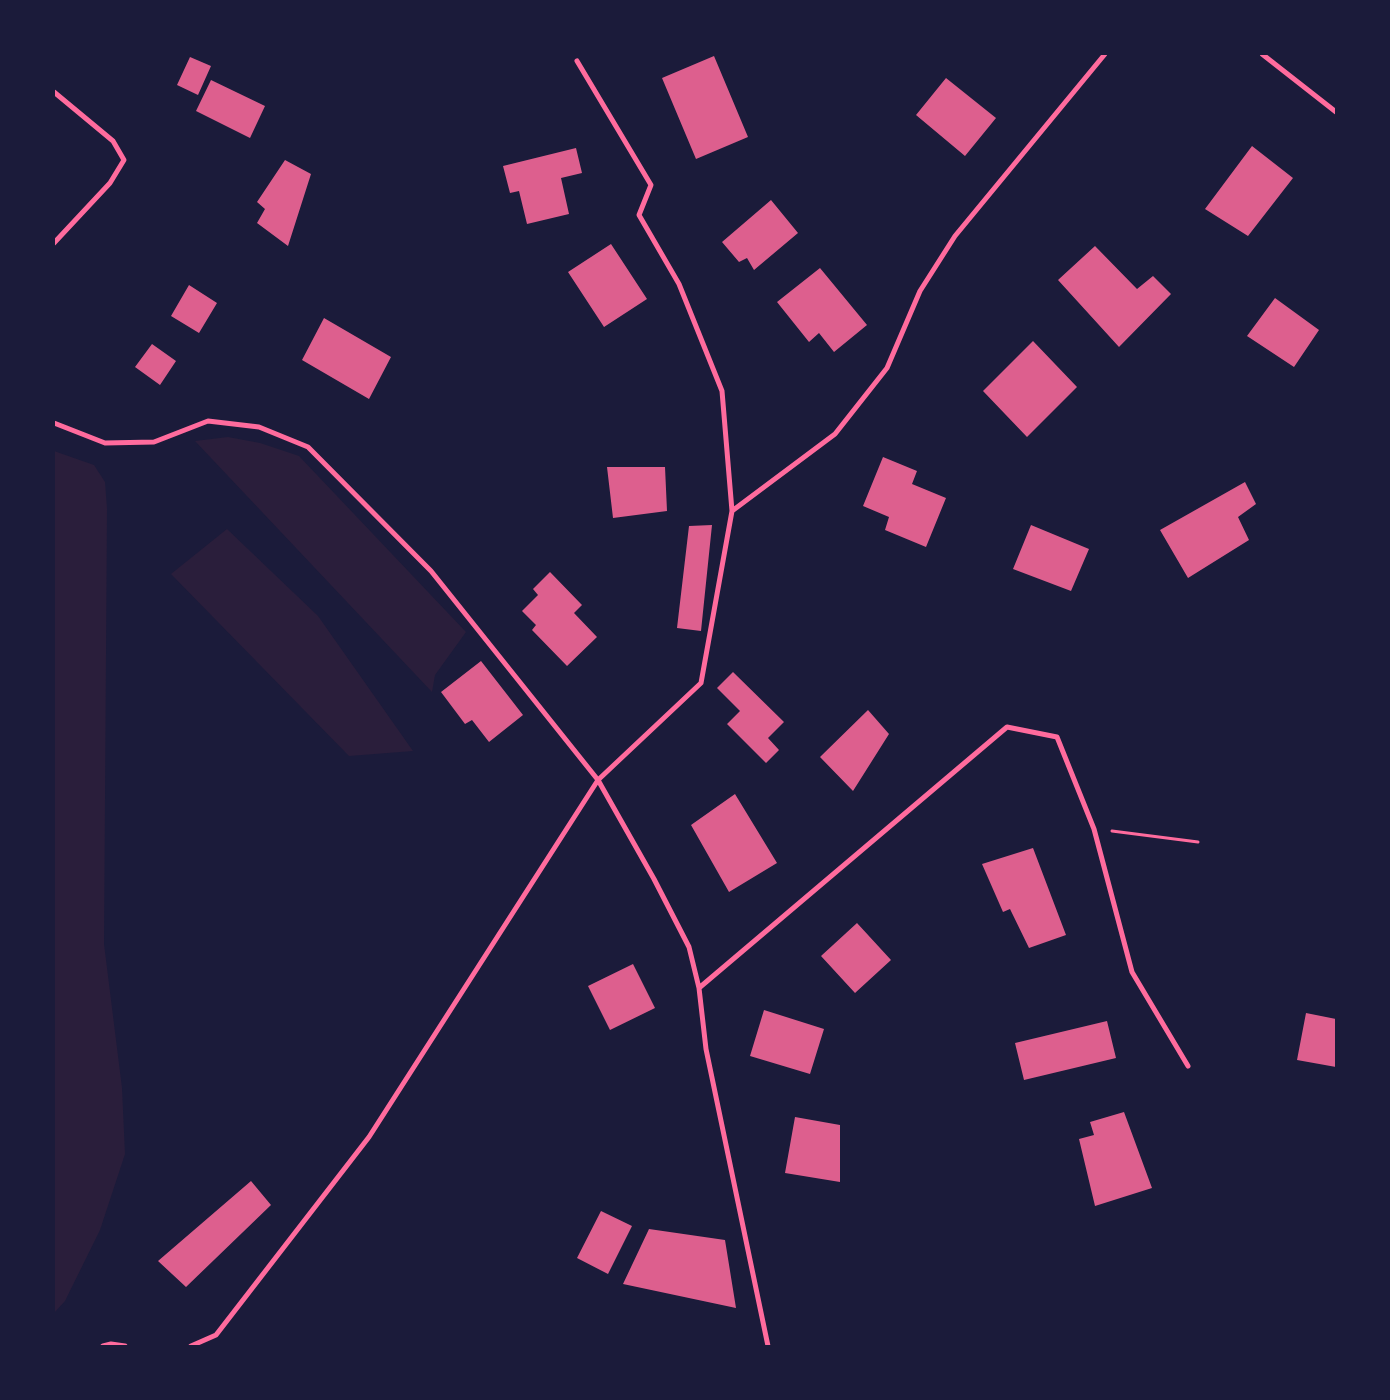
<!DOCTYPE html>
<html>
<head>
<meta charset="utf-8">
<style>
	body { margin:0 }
	#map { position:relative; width:1390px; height:1400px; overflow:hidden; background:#1b1b3a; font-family:"Public Sans",sans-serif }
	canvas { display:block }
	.frame { position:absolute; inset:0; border:55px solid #1b1b3a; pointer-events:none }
</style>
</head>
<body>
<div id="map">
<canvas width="1390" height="1400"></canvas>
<div class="frame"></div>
</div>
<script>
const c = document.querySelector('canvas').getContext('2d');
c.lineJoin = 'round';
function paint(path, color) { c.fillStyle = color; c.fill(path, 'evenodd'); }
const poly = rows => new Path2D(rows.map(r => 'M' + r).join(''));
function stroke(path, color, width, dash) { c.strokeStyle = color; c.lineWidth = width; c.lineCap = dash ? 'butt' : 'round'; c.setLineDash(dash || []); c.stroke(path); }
paint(poly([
	[228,437,260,443,299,456,466,632,435,675,432,692,195,441],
	[54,451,94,465,105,482,107,509,104,944,122,1088,125,1154,100,1230,65,1301,54,1313],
	[227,529,318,616,413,751,349,756,171,574]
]), '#2a1e3b');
paint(poly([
	[714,56,748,137,696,159,662,78],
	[190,57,211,66,198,95,177,85],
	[946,78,996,118,965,156,916,115],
	[211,80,265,106,250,138,196,111],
	[1252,146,1293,178,1248,236,1205,209],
	[576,148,582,173,561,178,569,214,527,224,519,191,510,193,503,166],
	[285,160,311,174,288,246,257,223,265,209,257,202],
	[771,200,798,233,754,270,747,258,739,262,722,242],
	[611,244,647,299,604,327,568,272],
	[1095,246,1137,289,1153,276,1171,294,1119,347,1058,280],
	[820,268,867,325,834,352,819,333,809,342,777,302],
	[189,285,217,303,199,333,171,316],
	[1275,298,1319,330,1294,367,1247,336],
	[324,318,391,357,369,399,302,360],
	[1033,341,1077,387,1027,437,983,391],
	[152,344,176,361,160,385,135,367],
	[883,457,917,471,912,484,946,498,926,547,885,530,889,517,863,506],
	[607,467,665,467,667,511,613,518],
	[1245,482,1256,504,1238,517,1249,540,1188,578,1160,530],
	[712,525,701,631,677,628,689,526],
	[1031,525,1089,549,1071,591,1013,569],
	[550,572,582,605,574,613,597,637,567,666,532,630,536,625,522,611,538,595,533,589],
	[481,661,523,715,489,742,472,720,465,724,441,692],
	[733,672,784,722,768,738,779,750,766,763,727,724,740,711,717,688],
	[868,710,889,734,853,791,820,757],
	[735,794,777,863,729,892,691,825],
	[1033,848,1066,935,1029,948,1010,909,1003,912,982,864],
	[857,923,891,960,855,993,821,956],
	[633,964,655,1008,610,1030,588,986],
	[764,1010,824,1029,810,1074,750,1056],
	[1306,1013,1336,1019,1336,1067,1297,1060],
	[1107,1021,1116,1058,1024,1080,1015,1043],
	[1124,1112,1152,1188,1095,1206,1079,1139,1094,1135,1090,1122],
	[795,1117,840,1125,840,1182,785,1173],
	[251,1181,271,1205,186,1287,158,1261],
	[601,1211,632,1226,608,1274,577,1258],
	[649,1229,725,1240,736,1308,623,1284]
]), '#dd5f8e');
stroke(poly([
	[1112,831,1198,842]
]), '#ff6b9d', 3);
stroke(poly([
	[1262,54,1336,112],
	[577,61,651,185,639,215,679,284,722,391,732,511],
	[54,92,113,141,124,160,110,183,54,243],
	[54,423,105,443,154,442,208,421,259,427,308,447,431,571,598,780,654,879,689,947,699,988,706,1049,768,1346],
	[699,988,1007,727,1057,737,1094,829,1132,972,1188,1066],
	[103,1346,111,1344,125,1346],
	[191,1346,216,1335,369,1137,598,780,701,683,732,511,835,434,887,368,920,291,955,236,1105,54]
]), '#ff6b9d', 5);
</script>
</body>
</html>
